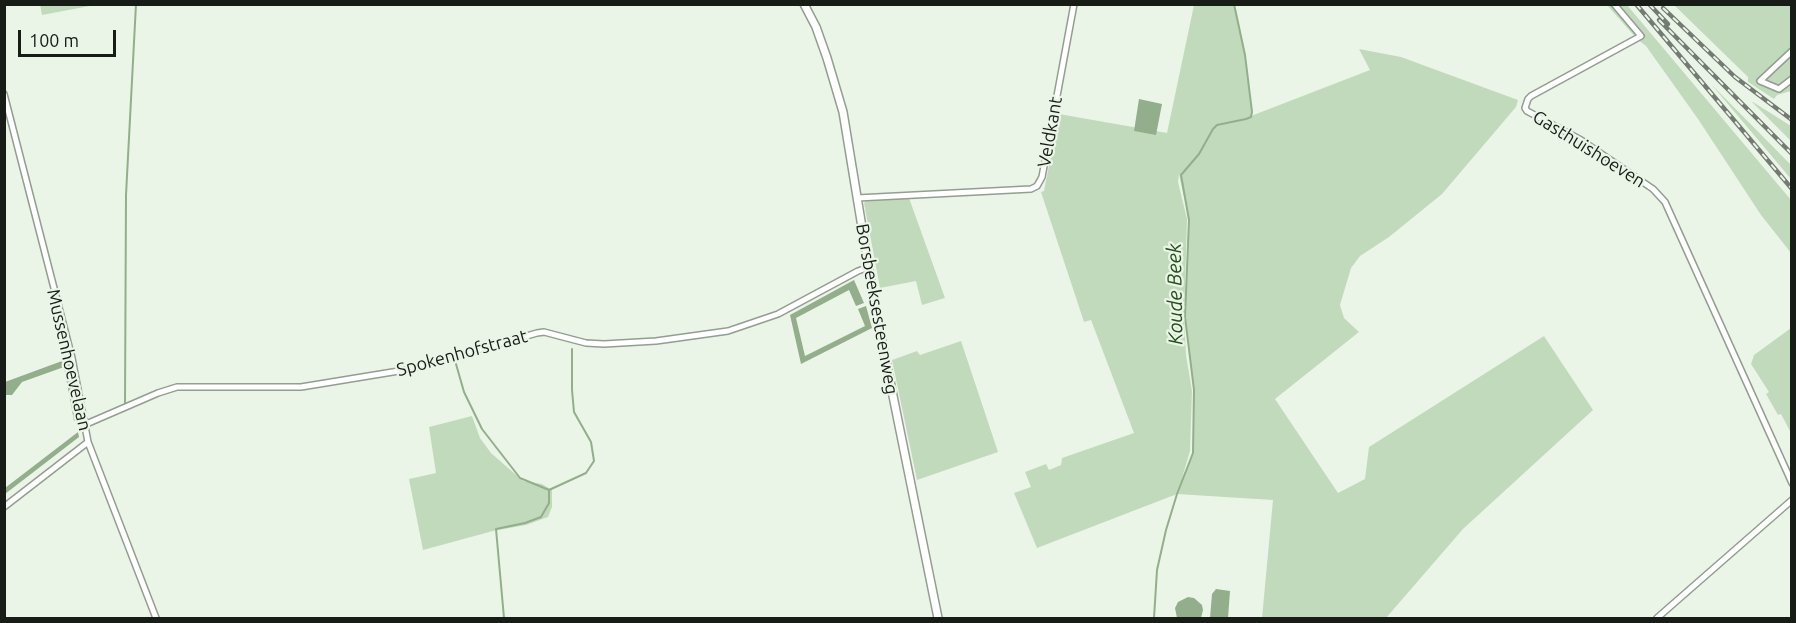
<!DOCTYPE html>
<html>
<head>
<meta charset="utf-8">
<style>
	body { margin:0 }
	#map { position:relative; width:1796px; height:623px; overflow:hidden; background:#eaf5e7; font-family:Ubuntu,sans-serif }
	canvas { display:block }
	.frame { position:absolute; inset:0; border:6px solid #181c17; pointer-events:none }
	.scale { position:absolute; left:18px; top:30px; width:98px; height:27px; box-sizing:border-box; border:3px solid #181c17; border-top:0; padding-left:8px; font-size:18px; line-height:21px; white-space:nowrap; color:#181c17; -webkit-text-stroke:4px #eaf5e7; paint-order:stroke }
</style>
</head>
<body>
<div id="map">
<canvas width="1796" height="623"></canvas>
<div class="frame"></div>
<div class="scale">100 m</div>
</div>
<script>
const c = document.querySelector('canvas').getContext('2d');
c.lineJoin = 'round';
function paint(path, color) { c.fillStyle = color; c.fill(path, 'evenodd'); }
const poly = rows => new Path2D(rows.map(r => 'M' + r).join(''));
function stroke(path, color, width, dash) { c.strokeStyle = color; c.lineWidth = width; c.lineCap = dash ? 'butt' : 'round'; c.setLineDash(dash || []); c.stroke(path); }
function drawText(font, color, halo, rows, align = 'center') {
  c.font = font + ' Ubuntu,sans-serif'; c.lineWidth = 4.5; c.setLineDash([]); c.textBaseline = 'middle'; c.strokeStyle = halo; c.fillStyle = color; for (const [text, x, y, turn = 0] of rows) {
    c.save(); c.translate(x, y); c.rotate((+turn || 0) * Math.PI / 180); c.textAlign = isNaN(turn) ? turn : align; if (halo) c.strokeText(text, 0, 0); c.fillText(text, 0, 0); c.restore();
  }
}
paint(poly([
	[40,4,95,4,95,5,42,15],
	[1194,5,1234,5,1245,55,1252,112,1251,116,1370,70,1359,49,1401,57,1518,100,1516,107,1442,194,1389,237,1360,256,1351,268,1340,305,1344,318,1359,332,1275,399,1338,493,1365,479,1369,447,1544,336,1593,410,1463,529,1386,618,1262,618,1273,500,1177,494,1037,548,1014,493,1031,487,1025,472,1046,464,1049,470,1061,465,1062,458,1134,433,1091,320,1084,322,1041,192,1044,191,1059,114,1167,133],
	[1179,174,1189,220,1185,317,1194,390,1193,453,1182,478,1190,451,1192,391,1186,355,1184,318,1187,219,1178,182],
	[1607,5,1627,5,1791,200,1791,253,1761,215,1698,119,1646,46,1637,39],
	[1674,5,1791,5,1791,91,1777,95,1774,99,1748,82,1748,77],
	[1711,84,1791,165,1791,179],
	[1753,102,1791,126,1791,141,1752,102],
	[909,198,945,298,922,305,916,281,880,288,864,203,867,200],
	[1791,328,1791,433,1781,414,1778,415,1766,394,1769,392,1751,364,1754,355],
	[961,341,998,452,917,480,892,360,917,351,920,355],
	[472,416,480,438,491,453,523,481,542,484,552,490,552,507,548,517,526,525,493,531,423,550,409,479,436,473,429,427]
]), '#c2dabc');
paint(poly([
	[1139,99,1162,104,1156,135,1134,131],
	[854,280,864,303,856,306,849,290,796,318,805,356,865,326,858,309,866,306,872,328,801,364,790,315],
	[62,361,68,362,70,365,77,421,74,421,64,367,22,382,12,395,5,395,5,382],
	[78,432,79,437,5,494,5,488],
	[1216,589,1230,591,1228,618,1210,618,1212,594],
	[1188,597,1194,598,1202,605,1203,610,1201,618,1177,618,1175,608,1178,602]
]), '#92ae8b');
stroke(poly([
	[456,364,464,392,482,429,520,478,549,490],
	[125,403,126,195,136,4],
	[549,490,586,473,594,461,591,442,574,412,572,390,572,349],
	[504,618,496,529,525,523,541,517,549,503,549,490],
	[1154,618,1157,570,1166,530,1177,494,1193,453,1194,390,1185,317,1189,220,1181,175,1199,154,1213,129,1217,125,1246,119,1251,117,1252,112,1245,55,1234,4]
]), '#92ae8b', 2);
const minor = poly([
	[1614,4,1641,36,1531,96,1528,99,1525,108,1527,111,1581,140,1653,189,1665,202,1792,483],
	[1792,51,1760,81,1779,89,1792,79],
	[4,94,72,358,88,442,156,618],
	[857,198,1031,189,1037,186,1042,177,1074,4],
	[84,425,158,393,177,387,301,387,411,369,537,333,544,332,586,343,604,344,656,341,728,331,778,314,858,271,869,267],
	[4,507,88,442],
	[1657,618,1792,500]
]);
const tertiary = poly([
	[804,4,816,27,827,58,843,112,876,312,938,618]
]);
stroke(minor, '#939e91', 8);
stroke(tertiary, '#939e91', 10);
stroke(minor, '#fff', 5);
stroke(tertiary, '#fff', 7);
const rail = poly([
	[1636,4,1792,189],
	[1649,4,1668,24],
	[1663,8,1735,77,1792,120],
	[1659,20,1792,154]
]);
stroke(rail, '#747b72', 4.5);
stroke(rail, '#eaf5e7', 2, [7]);
drawText('18px', '#181c17', '#eaf5e7', [
	["Veldkant",1050,132,-80],
	["Gasthuishoeven",1589,149,32],
	["Borsbeeksesteenweg",877,309,80],
	["Spokenhofstraat",462,353,-15],
	["Mussenhoevelaan",69,360,77]
]);
drawText('italic 20px', '#264d1c', '#eaf5e7', [
	["Koude Beek",1175,294,-91]
]);
</script>
</body>
</html>
